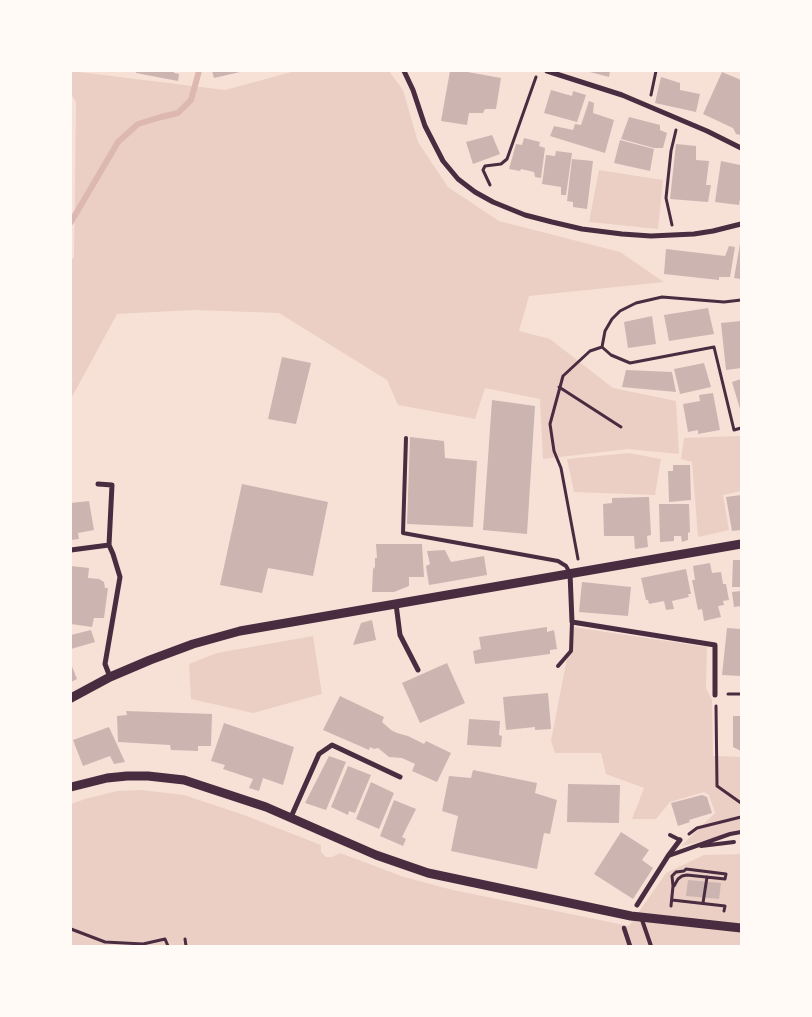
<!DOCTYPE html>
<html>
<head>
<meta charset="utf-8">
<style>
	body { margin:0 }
	#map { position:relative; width:812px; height:1017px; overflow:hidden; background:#f7e1d7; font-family:"Varela Round",sans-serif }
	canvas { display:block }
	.frame { position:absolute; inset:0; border:72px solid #fffaf5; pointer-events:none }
</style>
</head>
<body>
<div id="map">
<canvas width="812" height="1017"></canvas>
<div class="frame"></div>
</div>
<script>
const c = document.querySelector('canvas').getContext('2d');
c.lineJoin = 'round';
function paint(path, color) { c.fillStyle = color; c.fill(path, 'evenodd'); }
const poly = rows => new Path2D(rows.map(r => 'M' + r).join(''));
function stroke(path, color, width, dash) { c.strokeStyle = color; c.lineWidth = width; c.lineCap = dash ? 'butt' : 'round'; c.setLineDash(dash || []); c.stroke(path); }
paint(poly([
	[71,71,225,90,295,71,389,71,403,90,418,142,448,187,499,221,620,252,664,282,529,296,519,331,550,339,613,388,676,401,679,454,628,449,543,459,540,399,485,388,475,419,398,405,387,380,279,313,193,310,117,314,72,397,71,404,71,259,74,258,76,102,71,94],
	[599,170,663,180,658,229,589,222],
	[741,436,741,491,723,495,729,530,698,537,692,462,681,459,684,438],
	[629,453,661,459,655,495,574,492,567,459],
	[573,627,707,647,706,688,712,700,713,756,741,757,741,833,681,846,715,813,709,795,704,792,670,802,656,819,632,819,644,788,606,774,601,753,555,753,551,741],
	[313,636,322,694,253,713,191,699,189,664,217,653],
	[141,790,184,795,244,815,321,845,321,852,326,857,332,857,340,853,404,877,453,890,629,926,666,873,704,855,741,854,741,946,71,946,71,804,85,799,117,791]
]), '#ebcfc5');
stroke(poly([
	[71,222,118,142,138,124,161,117,178,113,191,100,199,71]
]), '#dcb8b0', 6);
paint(poly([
	[136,71,174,71,174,73,179,74,178,81,136,73],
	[212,71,240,71,240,72,214,78],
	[450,71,462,71,501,78,496,109,485,109,483,113,469,113,467,125,441,121],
	[586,71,610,71,609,77],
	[722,72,741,80,741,135,736,134,733,128,703,114],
	[661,77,680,83,680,90,700,94,696,112,655,103],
	[551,90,572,96,573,91,586,95,577,122,544,113],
	[589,101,594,103,593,113,614,120,605,153,550,136,554,126,573,130,575,124,581,125],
	[629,117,660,125,660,130,667,133,663,148,654,148,621,139],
	[492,135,500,154,473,164,466,142],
	[524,138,540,142,539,146,545,148,541,178,535,177,534,172,521,169,520,171,509,169,516,144,522,145],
	[620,140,654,149,650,171,614,163],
	[676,144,696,146,696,160,709,161,706,185,711,185,708,202,670,199],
	[556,151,572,153,566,195,561,195,561,187,542,184,546,155,555,156],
	[572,159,593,161,587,209,573,207,573,202,567,201],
	[721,161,740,165,741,193,739,205,715,202],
	[740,244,741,244,741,279,734,278],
	[729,246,735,247,730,277,719,277,719,280,664,274,666,249,725,256],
	[708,308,714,334,669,341,664,315],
	[652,316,656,344,628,348,624,322],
	[741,321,741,368,726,370,721,323],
	[282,357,311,363,296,424,268,419],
	[704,363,711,387,680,394,674,369],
	[626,370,672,372,676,392,622,387],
	[741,379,741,409,740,409,732,382],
	[713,393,720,430,698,434,698,430,688,432,683,404,700,401,699,395],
	[492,400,535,406,527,534,483,530],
	[410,437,444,441,445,458,477,461,473,527,407,524],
	[673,465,690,465,691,500,669,502,668,471,673,471],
	[242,484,328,502,313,576,268,568,262,593,220,585],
	[741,495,741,530,732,531,726,497],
	[649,497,651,535,647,536,648,547,635,549,634,536,604,536,603,504,612,503,612,498],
	[89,501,94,530,78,533,79,539,71,540,71,503],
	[659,504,689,504,690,532,688,533,688,540,682,542,681,536,674,536,674,541,660,542],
	[376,544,422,544,424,577,409,577,409,586,394,592,372,592,373,569,375,567,375,558,377,558],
	[445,550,451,562,484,556,487,575,429,585,426,566,430,564,427,551],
	[733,560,741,560,741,587,732,587],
	[710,563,712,573,721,572,723,584,726,584,729,600,723,601,724,605,718,606,721,617,704,621,702,609,698,610,692,580,695,580,693,566],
	[71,566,89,568,88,578,99,579,104,582,105,588,108,588,104,618,94,618,92,627,71,624],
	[686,569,691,594,688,594,689,597,672,601,674,609,666,610,664,601,649,604,648,600,646,600,641,578],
	[582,582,631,587,628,616,579,612],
	[741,591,741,606,734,607,732,592],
	[372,620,376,640,353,645,361,623],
	[547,627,547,632,554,630,557,649,550,650,550,654,475,664,473,651,481,649,479,637],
	[727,628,741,629,741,676,722,675],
	[91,630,95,642,71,649,71,635],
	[447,663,465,703,420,723,402,683],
	[71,664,77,679,71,682],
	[548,693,551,729,535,730,535,727,506,730,503,697],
	[340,696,384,717,382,722,391,730,397,733,408,736,424,744,426,741,451,753,437,782,412,771,415,764,402,758,389,757,378,748,374,749,370,747,369,750,323,730],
	[126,711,212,714,211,746,198,746,198,751,171,750,170,745,118,742,117,716,127,715],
	[733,716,741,716,741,751,733,747],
	[469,719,500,721,499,735,502,736,501,747,467,745],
	[224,723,294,747,283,785,263,778,259,791,249,788,253,779,223,769,225,765,211,761],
	[109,727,125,762,114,764,110,756,83,766,73,740],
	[329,756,346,762,326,810,305,803],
	[348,766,371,775,355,813,349,811,348,815,331,807],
	[473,770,537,783,535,793,557,800,550,834,544,833,537,869,451,851,458,816,442,811,449,776,471,778],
	[371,782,394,793,379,829,356,819],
	[568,784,620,785,619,823,567,822],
	[702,795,707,797,712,813,689,820,690,822,678,826,671,803],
	[394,800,416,809,402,837,406,839,403,846,380,836],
	[621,832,649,850,642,860,653,868,633,899,594,874],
	[688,880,721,883,719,899,686,896]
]), '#ccb4b1');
stroke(poly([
	[651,95,656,71],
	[490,185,483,170,485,166,501,164,507,159,536,77],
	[672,225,666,198,671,151,676,130],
	[602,347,611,355,630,363,714,347,734,430,741,428],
	[602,347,605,331,612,319,620,311,636,303,662,297,724,302,741,300],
	[559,387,621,427],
	[578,559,561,468,554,451,550,424,563,376,590,351,602,347],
	[728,694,741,694],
	[716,706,717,786,741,803],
	[689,834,697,828,741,817],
	[672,876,676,872,684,871,686,869,726,874,725,879,687,875,682,876,678,879,674,886],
	[672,900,725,906,724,911],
	[703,903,707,877],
	[671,906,673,886,672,876],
	[71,929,105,942,143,944,165,939,168,946],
	[185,939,186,946]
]), '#4a2c40', 3);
stroke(poly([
	[406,438,403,533,558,561,566,566,570,573],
	[558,666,571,651,572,622],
	[670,835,680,840],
	[701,846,734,842],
	[668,856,730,834,741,832],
	[641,917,651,946]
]), '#4a2c40', 4);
stroke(poly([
	[624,928,630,946]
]), '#4a2c40', 4.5);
stroke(poly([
	[404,71,413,90,425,126,443,161,458,179,475,192,493,202,525,215,552,222,582,229,622,234,651,236,694,234,713,231,741,224],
	[547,71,622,95,707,131,741,148],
	[98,484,112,485,109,545],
	[71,550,109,545,113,554,120,577,105,664,110,677],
	[570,573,572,622,715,645,715,695],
	[396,604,400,635,418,670],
	[291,817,319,754,332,745,400,777],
	[637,905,668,856,680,840]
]), '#4a2c40', 5);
stroke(poly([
	[71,698,110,677,150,660,193,644,240,631,741,544],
	[71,787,107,778,127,776,148,776,184,780,266,807,376,855,428,873,631,916,741,928]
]), '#4a2c40', 9);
</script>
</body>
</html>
